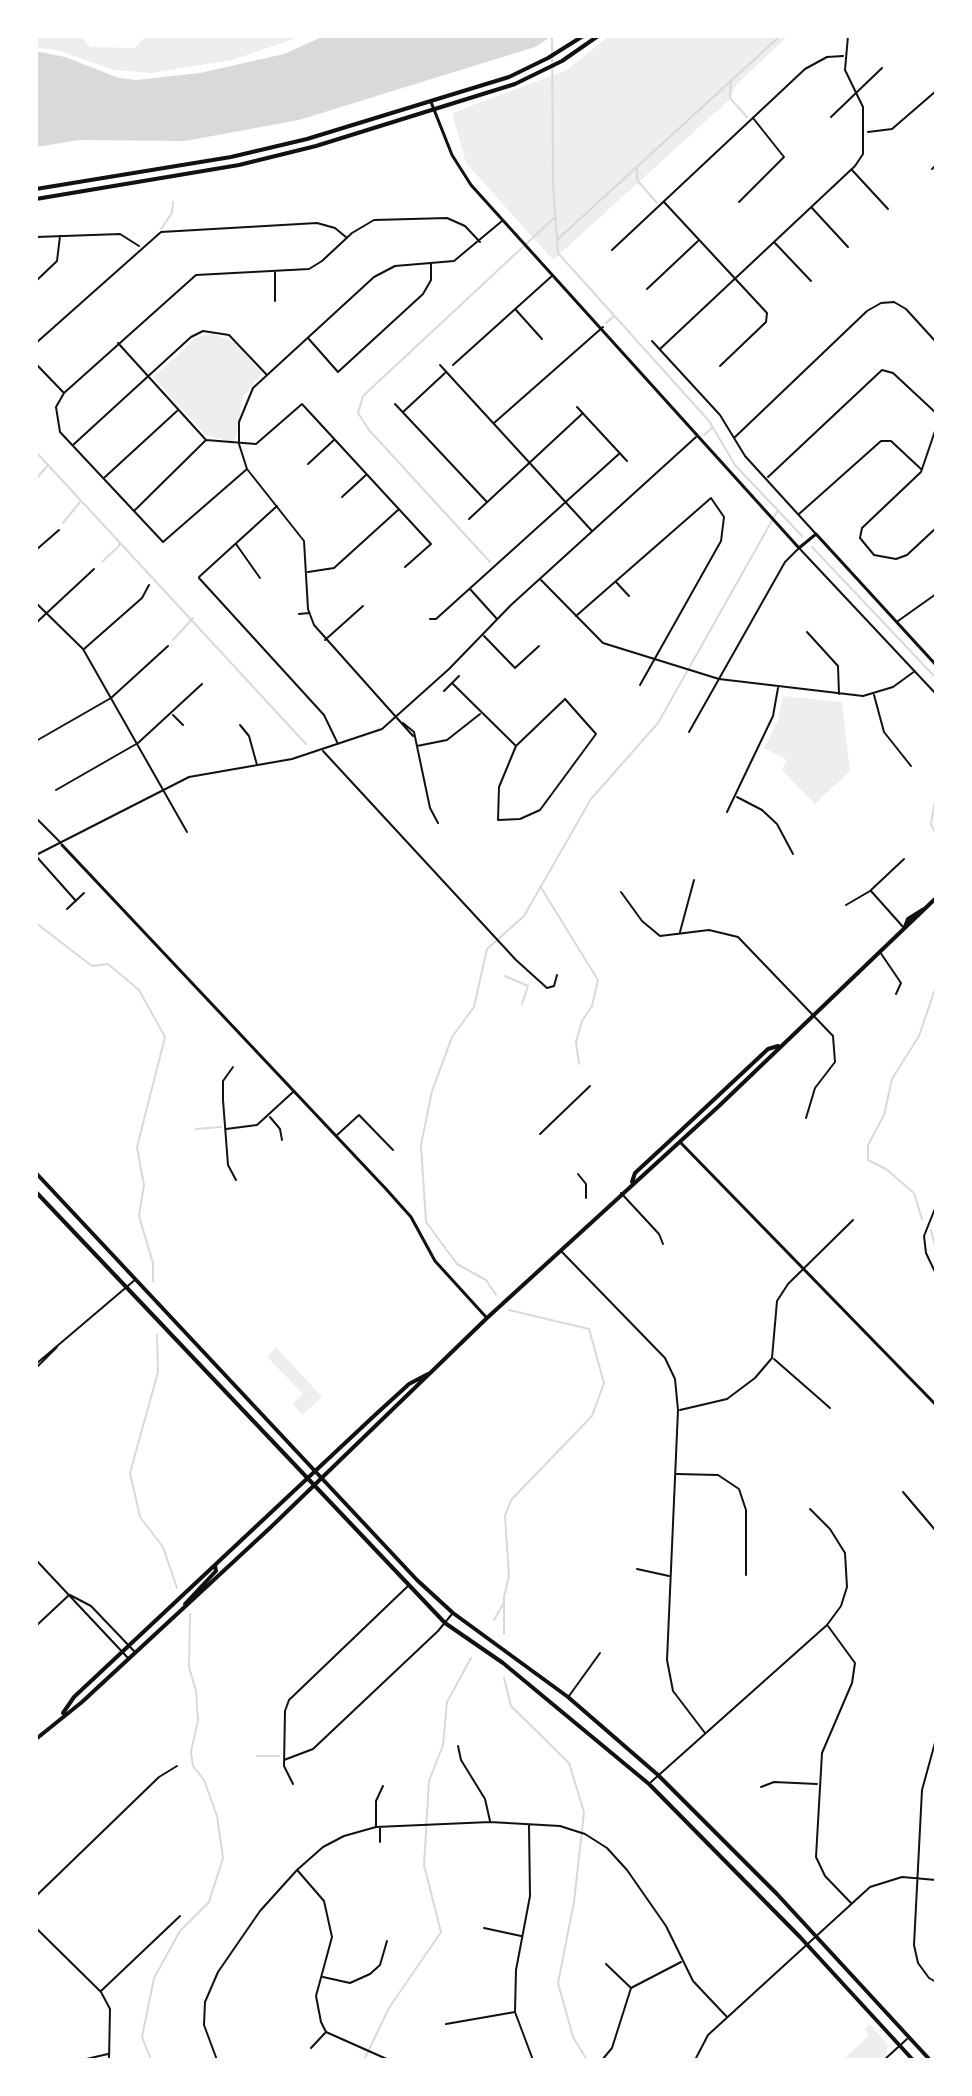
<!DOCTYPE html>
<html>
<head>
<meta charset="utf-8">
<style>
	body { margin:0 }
	#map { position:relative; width:972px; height:2096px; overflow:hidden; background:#fff; font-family:"Roboto Condensed",sans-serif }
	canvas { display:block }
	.frame { position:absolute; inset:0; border:38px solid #fff; pointer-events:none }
</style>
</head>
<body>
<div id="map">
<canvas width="972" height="2096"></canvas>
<div class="frame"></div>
</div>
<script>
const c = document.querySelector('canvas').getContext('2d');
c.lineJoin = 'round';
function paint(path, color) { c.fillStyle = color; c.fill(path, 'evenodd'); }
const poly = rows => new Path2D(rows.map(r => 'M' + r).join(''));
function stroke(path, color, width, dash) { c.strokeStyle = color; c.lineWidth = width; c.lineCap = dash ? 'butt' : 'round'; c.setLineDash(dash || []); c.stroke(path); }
paint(poly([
	[36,36,81,36,90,47,134,48,147,36,303,36,232,60,151,73,114,70,57,50,36,48],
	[609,36,788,36,736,85,729,100,553,260,466,163,452,113,567,70],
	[212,333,234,342,262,373,243,397,236,438,232,442,206,435,153,377,196,338],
	[783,696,842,702,850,771,815,804,782,770,787,760,764,748,778,720],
	[276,1347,322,1397,302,1415,293,1404,303,1394,267,1357],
	[870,2024,888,2045,886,2054,879,2060,843,2060,869,2035,865,2029]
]), '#eee');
paint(poly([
	[324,36,552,36,535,47,299,120,185,141,79,140,36,147,36,51,65,57,119,78,136,80,200,73,284,54]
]), '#d9d9d9');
stroke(poly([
	[552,36,553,184,558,253,709,421,735,465,802,536],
	[731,80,730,98,747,117],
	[637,168,637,180,657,203],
	[161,229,172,213,173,202],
	[558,239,780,36],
	[606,323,614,316],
	[704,435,712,428],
	[36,452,306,744],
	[36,479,48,465],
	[63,523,80,502],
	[812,547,936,678],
	[103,561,119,546,119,542],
	[490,562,369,430,358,413,363,396,554,218],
	[173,640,193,618],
	[936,795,931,824,936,835],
	[540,886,598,980,592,1006,582,1021,576,1042,579,1064],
	[36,923,92,966,108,964,139,990,165,1037,137,1147,144,1185,139,1216,153,1263,153,1281],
	[505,976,528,986,522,1004],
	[196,1129,221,1127],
	[922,1219,914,1193,886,1169,868,1160,868,1145,884,1115,892,1079,919,1036,936,986],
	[931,1230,936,1251],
	[496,1295,486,1280,457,1264,426,1222,421,1145,432,1091,452,1037,474,1007,487,949,524,916,591,799,658,723,778,510],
	[157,1335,158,1372,130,1473,140,1517,163,1547,177,1588],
	[494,1620,503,1604],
	[504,1634,504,1597,509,1576,505,1516,511,1500,592,1416,604,1383,589,1329,509,1310],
	[504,1678,511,1706,569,1763,584,1812,574,1902,558,1983,573,2037,587,2060],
	[257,1756,279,1756],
	[151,2060,142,2037,154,1978,180,1931,209,1902,223,1858,217,1816,204,1780,193,1766,191,1752,198,1720,196,1691,189,1667,190,1614],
	[364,2060,389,2008,441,1932,424,1865,429,1781,443,1745,447,1702,471,1658]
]), '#d9d9d9', 2);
stroke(poly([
	[831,117,882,68],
	[868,132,892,129,936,91],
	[932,169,936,165],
	[852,170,888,209],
	[664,202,767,313,766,322,720,366],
	[739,202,784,157,753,118],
	[812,208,848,247],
	[36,237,120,234,139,246],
	[775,243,811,281],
	[612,250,805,69,827,57,843,56],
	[275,271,275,301],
	[36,281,57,261,60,236],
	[647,289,698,241],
	[516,310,542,339],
	[308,338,338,372,423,294,431,280,431,264],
	[652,341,720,415,745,456,816,534],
	[36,343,161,232,317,223,335,228,347,238],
	[118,343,206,440,256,444,302,404,431,544,405,567],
	[660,349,855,166,863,154,863,107,845,70,848,36],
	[36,364,63,392],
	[440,365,592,531],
	[453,365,553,275],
	[395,404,486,501],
	[577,407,627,461],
	[403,412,445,373],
	[494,423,603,327],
	[936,428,921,472,862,528,860,538,874,555,896,559,907,555,936,528],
	[734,438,867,311,881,303,894,302,906,309,936,342],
	[73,445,191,337,203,331,229,335,266,374],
	[308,464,334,440],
	[247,469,163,542,60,432,56,407,64,393,196,275,309,269,322,261,352,233,374,220,447,218,465,226,480,242],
	[105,477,177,411],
	[768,477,882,370,893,373,936,413],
	[342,497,366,475],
	[135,510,206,440],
	[799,514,881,441,891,441,921,469],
	[469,519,583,413],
	[236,544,260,578],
	[36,550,59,530],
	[308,572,334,568,398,510],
	[199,577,277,506],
	[199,578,324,715,338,744],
	[541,580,603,643,719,679,863,696,893,687,915,671],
	[616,582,629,596],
	[470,589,497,619],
	[36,603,83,649,187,832],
	[299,614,309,613],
	[576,616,711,498,724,517,721,541,640,685],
	[430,619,436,619,620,453],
	[898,621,936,594],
	[36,623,94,569],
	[807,632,838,666,839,694],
	[484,636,515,668,539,646],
	[325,640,363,606],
	[84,649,142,598,149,585],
	[452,683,516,746],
	[444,691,459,676],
	[874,695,884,732,911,766],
	[565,699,596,734,540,810,520,819,498,820,499,787,516,746,565,699],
	[173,715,183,725],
	[403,723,414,732,430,808,438,823],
	[240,725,249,736,257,765],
	[689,732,785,562,799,548,936,694],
	[413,736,314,625,308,609,304,541,247,469,239,444,239,422,253,388,374,277,395,266,454,261,502,221],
	[36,741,111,698,168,646],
	[417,746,447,740,480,714],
	[323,751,516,960,547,988,554,986,557,975],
	[56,790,138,743,202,684],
	[737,797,762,810,777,824,793,854],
	[727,812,773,716,778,688],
	[36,818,61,843],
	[36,855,189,777,292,759,382,729,449,669,511,605,696,437],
	[36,856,76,901],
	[871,891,904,928],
	[621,892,642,921,660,936,709,930,738,937,833,1036,835,1062,815,1088,806,1118],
	[846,905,870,891,904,859],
	[67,909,84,893],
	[680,932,694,880],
	[880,952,901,983,896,994],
	[233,1067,223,1081,223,1100,228,1165,236,1180],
	[270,1117,280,1129,282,1140],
	[226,1129,257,1125,293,1092],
	[540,1134,590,1086],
	[336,1136,359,1115,393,1150],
	[578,1174,586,1184,586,1198],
	[621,1193,659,1234,663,1244],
	[936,1206,924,1236,926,1253,936,1274],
	[561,1251,665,1358,675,1379,678,1410,667,1660,673,1691,705,1733],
	[774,1359,830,1408],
	[36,1364,136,1279],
	[36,1368,57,1347],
	[680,1410,727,1399,755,1378,772,1358,777,1301,788,1284,853,1220],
	[677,1474,718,1475,739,1489,746,1510,746,1575],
	[903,1492,936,1531],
	[36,1560,128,1658],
	[637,1569,669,1576],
	[70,1595,91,1606,134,1651],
	[36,1626,68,1596],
	[828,1626,855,1663,852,1683,822,1753,816,1857,825,1876,851,1903],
	[569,1696,600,1653],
	[936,1739,922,1790,914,1945,918,1963,929,1978,936,1982],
	[458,1746,461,1760,485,1799,490,1821],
	[284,1760,313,1749,438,1631,452,1614],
	[651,1782,827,1625,841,1606,847,1587,845,1553,830,1529,810,1509],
	[293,1784,284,1766,285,1711,289,1700,408,1586],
	[761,1787,774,1782,817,1784],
	[529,1825,530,1896,516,1970,515,2012,533,2060],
	[376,1827,376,1801,383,1786],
	[380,1828,380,1842],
	[298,1871,324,1901,332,1937,316,1996,321,2022,326,2032,389,2060],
	[36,1896,159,1777,177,1766],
	[36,1928,101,1992,110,2009,109,2060],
	[484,1928,521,1936],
	[606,1964,631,1988],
	[323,1977,350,1983,370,1974,380,1965,387,1941],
	[101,1991,180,1916],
	[446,2024,515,2012],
	[311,2048,325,2033],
	[82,2060,108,2054],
	[217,2060,204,2025,205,2002,218,1972,260,1911,297,1870,323,1847,344,1836,376,1827,490,1822,560,1826,585,1834,607,1848,627,1870,666,1926,693,1981,727,2017],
	[602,2060,612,2048,631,1988,681,1962],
	[695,2060,708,2035,870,1887,902,1877,936,1880],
	[884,2060,907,2039]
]), '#111', 2);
stroke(poly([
	[431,102,452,155,471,185,799,548,816,534,936,665],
	[62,845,386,1189,411,1217,435,1261,486,1317],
	[680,1142,936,1405]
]), '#111', 3);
stroke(poly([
	[36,189,231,157,307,139,509,77,548,58,583,36],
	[36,199,239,165,316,146,515,84,562,61,598,36],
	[905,927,908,919,924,909],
	[36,1173,417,1580,453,1613,568,1697,658,1775,777,1894,930,2060],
	[632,1182,635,1173,675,1136,768,1049,778,1046],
	[36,1192,445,1623,503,1663,649,1784,800,1937,913,2060],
	[185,1604,216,1571,215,1565],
	[63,1713,74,1697,375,1415,409,1384,428,1374],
	[36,1739,82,1702,271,1527,487,1318,719,1106,936,898]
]), '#111', 4);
</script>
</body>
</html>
